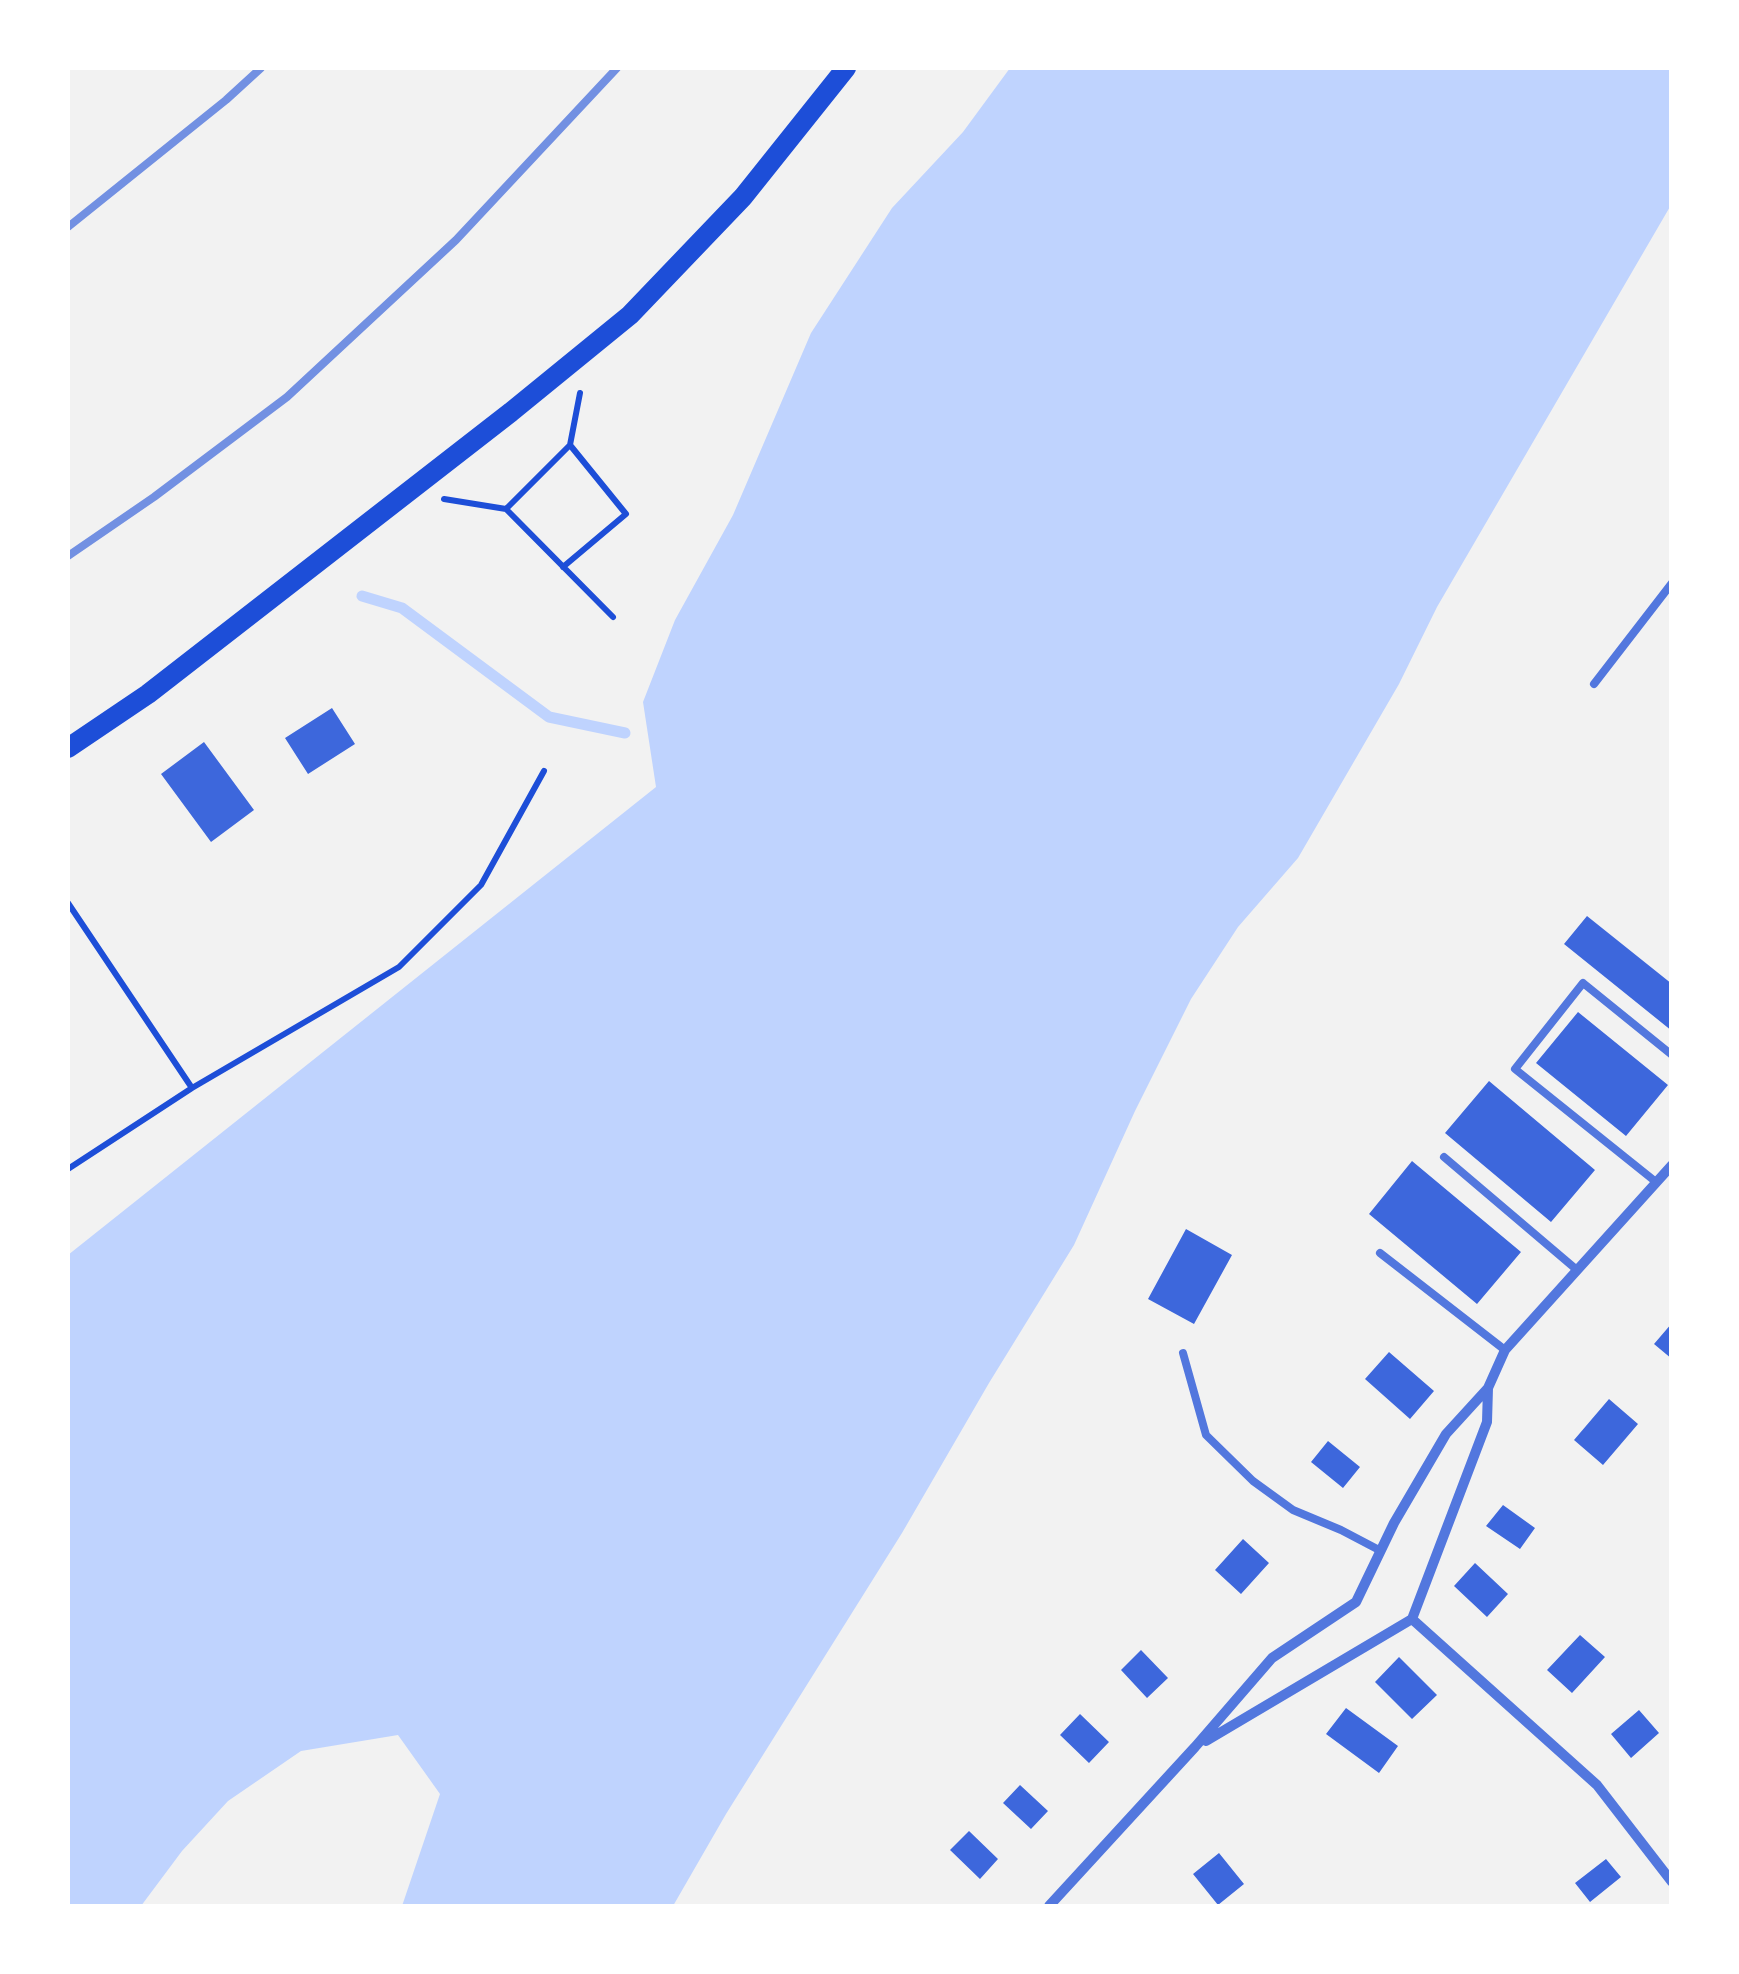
<!DOCTYPE html>
<html>
<head>
<meta charset="utf-8">
<style>
	body { margin:0 }
	#map { position:relative; width:1739px; height:1974px; overflow:hidden; background:#f2f2f2; font-family:Mulish,sans-serif }
	canvas { display:block }
	.frame { position:absolute; inset:0; border:70px solid #fff; pointer-events:none }
</style>
</head>
<body>
<div id="map">
<canvas width="1739" height="1974"></canvas>
<div class="frame"></div>
</div>
<script>
const c = document.querySelector('canvas').getContext('2d');
c.lineJoin = 'round';
function paint(path, color) { c.fillStyle = color; c.fill(path, 'evenodd'); }
const poly = rows => new Path2D(rows.map(r => 'M' + r).join(''));
function stroke(path, color, width, dash) { c.strokeStyle = color; c.lineWidth = width; c.lineCap = dash ? 'butt' : 'round'; c.setLineDash(dash || []); c.stroke(path); }
paint(poly([
	[1010,68,1671,68,1671,205,1437,607,1399,684,1298,858,1238,927,1191,999,1135,1111,1074,1245,989,1383,902,1533,726,1814,673,1906,402,1906,440,1794,398,1735,301,1751,228,1801,182,1851,141,1906,68,1906,68,1255,656,787,643,702,675,620,733,515,811,333,892,208,963,132]
]), '#bfd3fe');
stroke(poly([
	[362,596,402,608,549,717,625,733]
]), '#bfd3fe', 11);
paint(poly([
	[332,708,355,744,308,774,285,738],
	[204,742,254,810,211,842,161,774],
	[1587,916,1672,984,1672,1031,1564,944],
	[1578,1012,1668,1085,1626,1136,1536,1063],
	[1489,1081,1595,1170,1551,1222,1445,1133],
	[1412,1161,1521,1252,1477,1304,1369,1214],
	[1186,1229,1232,1255,1194,1324,1148,1299],
	[1672,1323,1672,1359,1654,1344],
	[1389,1352,1434,1391,1410,1419,1365,1379],
	[1609,1399,1638,1424,1603,1465,1574,1440],
	[1328,1441,1360,1467,1343,1488,1311,1462],
	[1503,1505,1535,1528,1520,1549,1486,1526],
	[1243,1539,1269,1563,1241,1594,1215,1570],
	[1475,1563,1508,1594,1487,1617,1454,1586],
	[1580,1635,1605,1657,1572,1693,1547,1670],
	[1141,1650,1168,1678,1147,1698,1121,1670],
	[1399,1657,1437,1695,1412,1719,1375,1682],
	[1346,1708,1398,1746,1379,1773,1326,1734],
	[1639,1710,1659,1733,1631,1758,1611,1734],
	[1080,1714,1109,1742,1089,1763,1060,1735],
	[1020,1785,1048,1811,1031,1829,1003,1803],
	[969,1831,998,1859,980,1879,950,1850],
	[1219,1853,1244,1884,1218,1905,1193,1874],
	[1606,1859,1621,1877,1590,1902,1575,1883]
]), '#3d67dc');
stroke(poly([
	[444,499,506,509,570,445,580,393],
	[506,509,613,617],
	[563,567,626,514,570,445],
	[68,903,192,1088],
	[68,1169,192,1088,399,967,481,885,544,771]
]), '#1d4ed8', 6);
stroke(poly([
	[1594,684,1672,583],
	[1444,1157,1577,1270],
	[1656,1182,1515,1069,1583,983,1672,1055],
	[1380,1253,1505,1350],
	[1183,1353,1206,1435,1253,1481,1293,1510,1341,1530,1381,1551]
]), '#5277de', 8);
stroke(poly([
	[1488,1388,1487,1422,1412,1619,1597,1785,1672,1882],
	[1206,1741,1412,1619],
	[1049,1906,1195,1747,1272,1658,1356,1602,1394,1523,1446,1434,1488,1388,1505,1350,1672,1165]
]), '#5277de', 10);
stroke(poly([
	[68,748,148,694,511,412,630,315,743,197,846,68]
]), '#1d4ed8', 20);
stroke(poly([
	[68,227,226,100,261,68],
	[68,556,154,497,287,397,456,240,617,68]
]), '#7290e2', 8);
</script>
</body>
</html>
